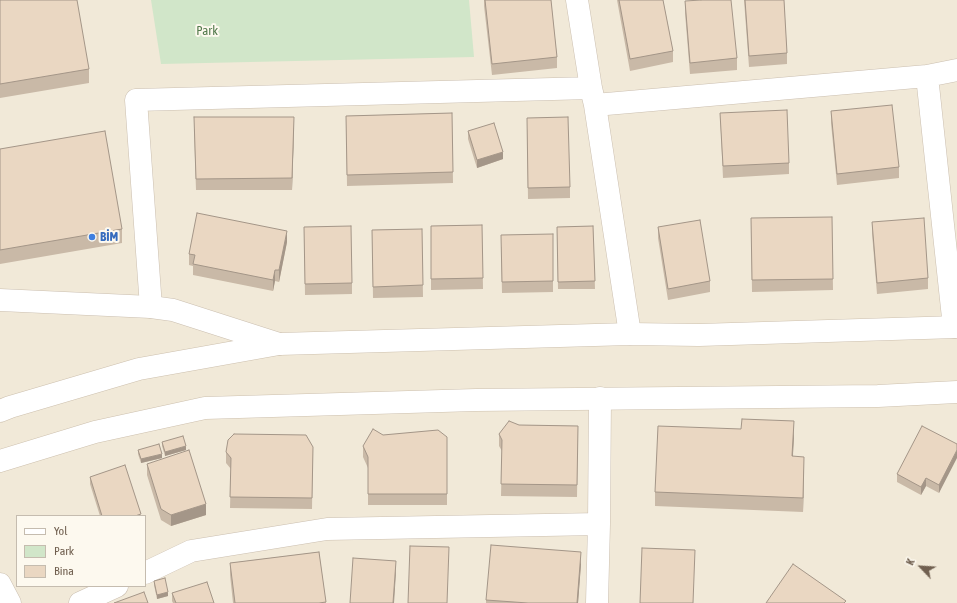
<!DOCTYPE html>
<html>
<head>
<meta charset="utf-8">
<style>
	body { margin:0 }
	#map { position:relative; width:957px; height:603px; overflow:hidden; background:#faf6e9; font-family:"Asap Condensed",sans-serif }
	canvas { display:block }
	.legend { position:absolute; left:16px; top:515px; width:130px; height:72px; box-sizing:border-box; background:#fdf9ef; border:1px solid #c5bcaf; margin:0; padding:5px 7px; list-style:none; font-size:12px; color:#716050 }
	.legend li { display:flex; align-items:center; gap:8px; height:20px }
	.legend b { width:20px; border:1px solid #c5bcaf }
	.north { position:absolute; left:901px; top:547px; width:40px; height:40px; -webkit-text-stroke:3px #fdf9ef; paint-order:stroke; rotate:295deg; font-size:11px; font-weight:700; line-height:16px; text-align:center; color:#716050 }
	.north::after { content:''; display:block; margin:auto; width:14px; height:18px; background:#716050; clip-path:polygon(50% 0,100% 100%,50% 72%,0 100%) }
</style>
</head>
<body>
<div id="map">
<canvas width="957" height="603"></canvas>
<ul class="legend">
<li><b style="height:5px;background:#fff"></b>Yol</li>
<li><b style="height:11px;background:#d1e6c9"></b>Park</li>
<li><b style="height:11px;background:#ead7c2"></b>Bina</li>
</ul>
<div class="north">K</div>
</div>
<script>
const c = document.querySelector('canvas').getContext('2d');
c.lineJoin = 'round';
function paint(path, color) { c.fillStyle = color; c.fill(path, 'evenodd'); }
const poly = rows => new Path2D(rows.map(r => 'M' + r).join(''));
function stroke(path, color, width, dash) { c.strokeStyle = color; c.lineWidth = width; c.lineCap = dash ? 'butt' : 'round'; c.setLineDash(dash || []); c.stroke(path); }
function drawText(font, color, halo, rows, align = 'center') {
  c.font = font + ' "Asap Condensed",sans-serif'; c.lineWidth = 4; c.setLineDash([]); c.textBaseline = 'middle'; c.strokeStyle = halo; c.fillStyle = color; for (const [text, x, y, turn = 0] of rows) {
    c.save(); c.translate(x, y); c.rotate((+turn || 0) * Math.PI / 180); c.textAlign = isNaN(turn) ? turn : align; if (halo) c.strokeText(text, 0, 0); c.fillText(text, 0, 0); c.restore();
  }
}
paint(poly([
	[0,0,957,0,957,603,0,603],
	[17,516,145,516,145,586,17,586]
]), '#f1e9d8');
paint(poly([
	[151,0,469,0,474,57,161,64]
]), '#d1e6c9');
const minor = poly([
	[577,0,591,88,595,105,630,334],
	[927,76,954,327],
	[595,105,927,76,957,70],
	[151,307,136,100,591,88],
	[145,573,191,551,327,529,599,524,600,398],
	[0,584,10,603],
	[80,603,117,586],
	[597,603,599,524]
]);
const tertiary = poly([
	[0,300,151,307,173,310,279,344]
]);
const secondary = poly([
	[0,411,10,407,139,369,279,344,630,334,699,335,957,327],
	[0,461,95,432,205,408,476,400,878,396,957,392]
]);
stroke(minor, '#cbbfb0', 23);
stroke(tertiary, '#cbbfb0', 23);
stroke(secondary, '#cdc0ae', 23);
stroke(minor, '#fff', 22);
stroke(tertiary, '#fff', 22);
stroke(secondary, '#fff', 22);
paint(poly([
	[0,0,89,69,89,83,0,98],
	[484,0,551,0,557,57,557,68,492,75,484,6],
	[617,0,663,0,673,51,673,62,630,71],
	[744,0,784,0,787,53,787,64,749,67],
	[685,1,737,58,737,70,690,74,685,13],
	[831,111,899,167,899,178,837,185,831,123],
	[452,113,453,183,347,186,346,116],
	[720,113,789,163,789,174,723,178],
	[294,128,292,190,196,190,194,129],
	[527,129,570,187,570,198,528,199],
	[468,131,503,159,477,168,468,139],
	[0,149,122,229,122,243,0,264],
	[832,217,833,290,752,292,751,218],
	[872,222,928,278,928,289,877,294,872,233],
	[482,225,483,289,431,290,431,226],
	[593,226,595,289,558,289,557,227],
	[304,227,352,283,352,294,305,295],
	[658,227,710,281,710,292,668,300,658,238],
	[422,229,423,297,373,298,372,230],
	[553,234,553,292,502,293,501,247],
	[287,242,279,282,275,281,273,291,193,275,193,266,189,265,189,254],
	[519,425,578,426,577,497,501,496,502,451,499,446,499,434],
	[383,435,447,437,447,505,368,505,368,468,363,457,363,446],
	[794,435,793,456,804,471,803,512,655,506,655,492],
	[162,442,186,450,165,456,162,446],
	[957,444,939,493,926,486,921,495,897,482,897,474],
	[313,447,312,509,230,508,231,469,226,463,226,452],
	[138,450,162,458,141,463,138,454],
	[147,464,206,515,171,526,161,520,147,475],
	[90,477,141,516,100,516,90,484],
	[319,552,326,603,233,603,230,575,230,563],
	[581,564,578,603,486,603,486,600],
	[154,581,168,596,157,599,154,585],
	[172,593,214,603,173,603,172,601]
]), '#c9b9a7');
paint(poly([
	[294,117,294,128,292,190,292,178],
	[503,152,503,159,477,168,477,160],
	[287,231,287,242,279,282,279,270],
	[275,270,275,281,273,291,273,280],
	[794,421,794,435,792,470,792,456],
	[186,446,186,450,165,456,165,452],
	[957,450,957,458,939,493,939,485],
	[162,454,162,458,141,463,141,459],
	[804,457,804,471,803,512,803,498],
	[926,478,926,486,921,495,921,487],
	[206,504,206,515,171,526,171,515],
	[581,552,581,564,578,603,577,603],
	[396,561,396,572,394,603,393,603],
	[168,592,168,596,157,599,157,595]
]), '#a49688');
const building = poly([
	[0,0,77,0,89,69,0,84,0,0],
	[485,0,551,0,557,57,492,64,485,0],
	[619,0,663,0,673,51,630,59,619,0],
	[701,0,731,0,737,58,690,63,685,1,701,0],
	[745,0,784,0,787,53,749,56,745,0],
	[892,105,899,167,837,174,831,111,892,105],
	[787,110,789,163,723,166,720,113,787,110],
	[452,113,453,172,347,175,346,116,452,113],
	[194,117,294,117,292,178,196,179,194,117],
	[568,117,570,187,528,188,527,118,568,117],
	[494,123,503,152,477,160,468,131,494,123],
	[105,131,122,229,0,250,0,149,105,131],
	[197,213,287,231,279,270,275,270,273,280,193,264,195,255,189,254,197,213],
	[832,217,833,279,752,280,751,218,832,217],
	[924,218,928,278,877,283,872,222,924,218],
	[700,220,710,281,668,289,658,227,700,220],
	[482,225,483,278,431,279,431,226,482,225],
	[351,226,352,283,305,284,304,227,351,226],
	[593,226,595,281,558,282,557,227,593,226],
	[422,229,423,285,373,287,372,230,422,229],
	[553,234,553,281,502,282,501,235,553,234],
	[742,419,794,421,792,456,804,457,803,498,655,492,658,426,741,429,742,419],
	[509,421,519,425,578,426,577,485,501,484,502,440,499,434,509,421],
	[922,426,957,444,957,450,939,485,926,478,921,487,897,474,922,426],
	[373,429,383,435,438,430,447,437,447,494,368,494,368,457,363,446,373,429],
	[234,434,306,435,313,447,312,498,230,497,231,458,226,452,228,440,234,434],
	[183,436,186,446,165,452,162,442,183,436],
	[159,444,162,454,141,459,138,450,159,444],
	[189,450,206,504,171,515,161,509,147,464,189,450],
	[125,465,141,514,135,516,102,516,90,477,125,465],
	[491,545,581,552,577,603,528,603,486,600,491,545],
	[410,546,449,547,447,603,408,603,410,546],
	[642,548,695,550,693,603,640,603,642,548],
	[319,552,326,602,319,603,235,603,230,563,319,552],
	[353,558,396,561,393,603,350,603,353,558],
	[793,564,846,601,844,603,766,603,793,564],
	[165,578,168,592,157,595,154,581,165,578],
	[207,582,214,603,176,603,172,593,207,582],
	[144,592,148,603,114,603,144,592]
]);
paint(building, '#ead7c2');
stroke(building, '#a49688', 1);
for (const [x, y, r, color] of [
	[92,237,4,"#3f7fe0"]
]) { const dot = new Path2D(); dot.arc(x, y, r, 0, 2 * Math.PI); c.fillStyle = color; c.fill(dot); stroke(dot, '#fdf9ef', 1.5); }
drawText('13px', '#547b4d', '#fdf9ef', [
	["Park",207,31]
]);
drawText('bold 13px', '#366cbe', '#fdf9ef', [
	["BİM",100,237]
], 'left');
</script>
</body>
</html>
